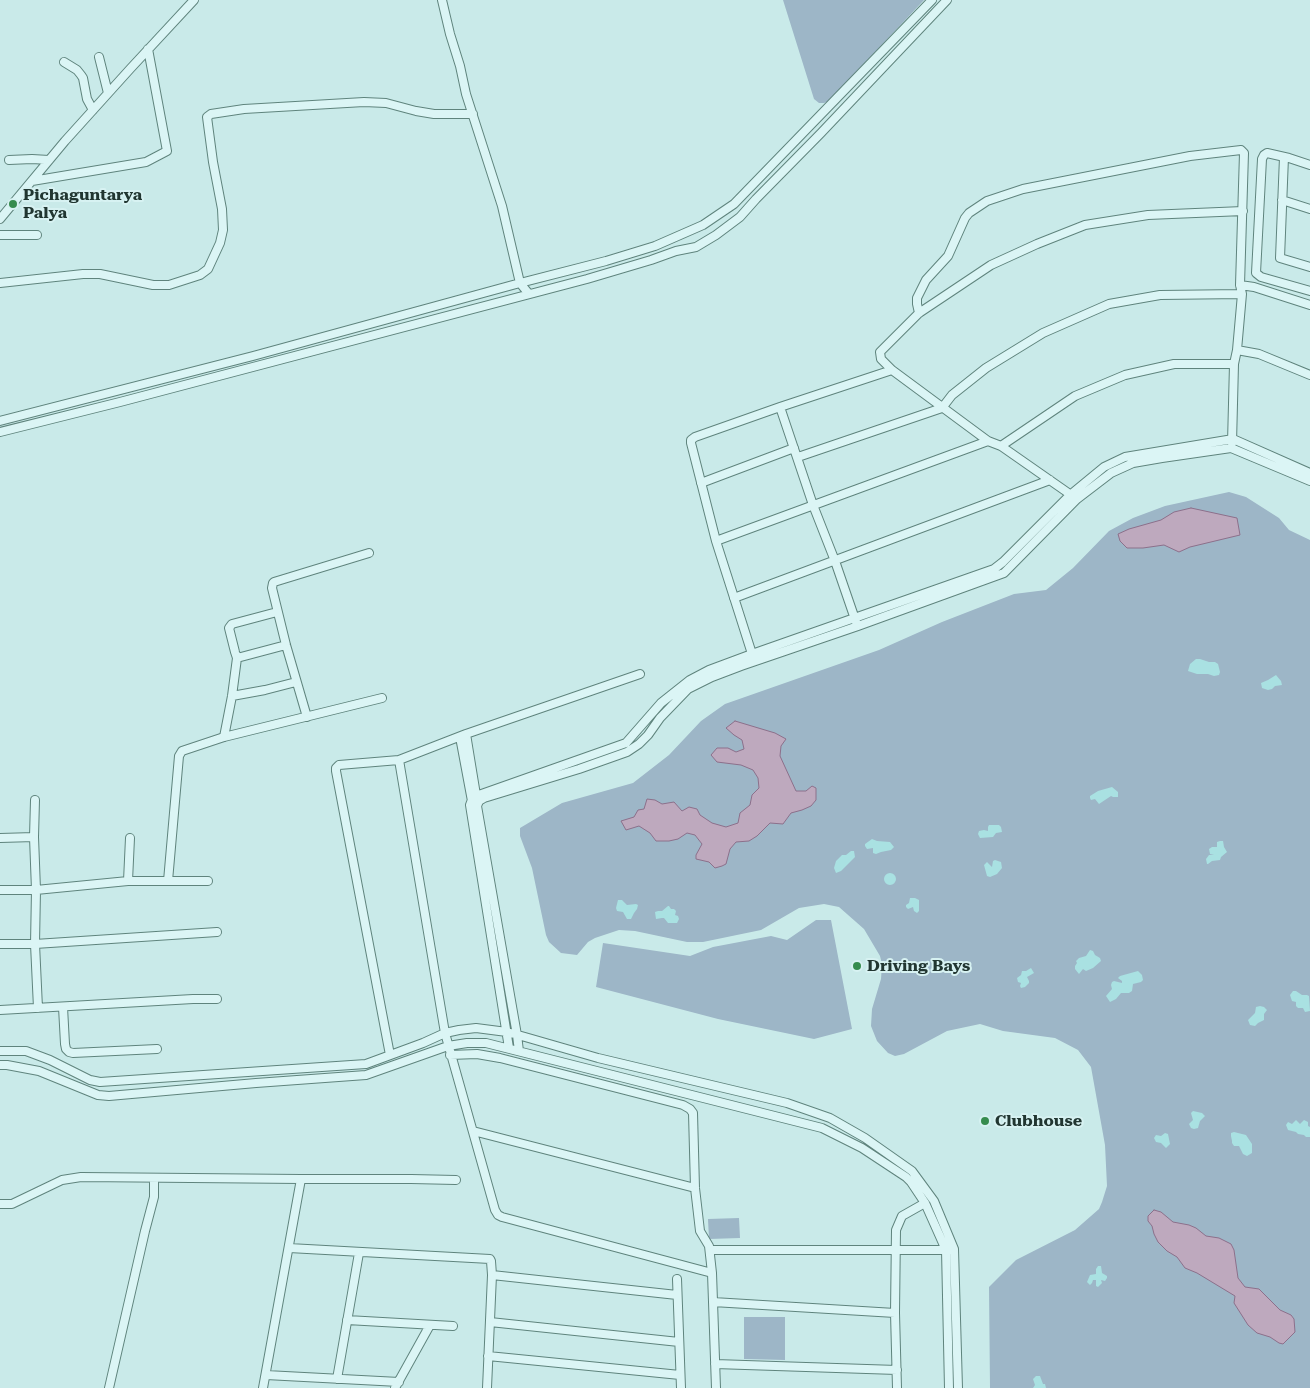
<!DOCTYPE html>
<html>
<head>
<meta charset="utf-8">
<style>
	body { margin:0 }
	canvas { display:block; background:#c9eae9 }
</style>
</head>
<body>
<canvas width="1310" height="1388"></canvas>
<script>
const c = document.querySelector('canvas').getContext('2d');
c.lineJoin = 'round';
function paint(path, color) { c.fillStyle = color; c.fill(path, 'evenodd'); }
const poly = rows => new Path2D(rows.map(r => 'M' + r).join(''));
function stroke(path, color, width, dash) { c.strokeStyle = color; c.lineWidth = width; c.lineCap = dash ? 'butt' : 'round'; c.setLineDash(dash || []); c.stroke(path); }
function drawText(font, color, halo, rows, align = 'center') {
  c.font = font + ' "Roboto Serif",serif'; c.lineWidth = 4; c.setLineDash([]); c.textBaseline = 'middle'; c.strokeStyle = halo; c.fillStyle = color; for (const [text, x, y, turn = 0] of rows) {
    c.save(); c.translate(x, y); c.rotate((+turn || 0) * Math.PI / 180); c.textAlign = isNaN(turn) ? turn : align; if (halo) c.strokeText(text, 0, 0); c.fillText(text, 0, 0); c.restore();
  }
}
paint(poly([
	[783,0,924,0,829,101,824,103,819,103,814,99],
	[1229,492,1246,497,1279,518,1289,530,1310,540,1310,1388,990,1388,989,1287,1016,1260,1075,1230,1099,1209,1102,1202,1107,1186,1105,1145,1091,1067,1078,1050,1055,1038,1003,1031,980,1024,947,1031,904,1054,895,1056,888,1053,877,1041,871,1026,872,1009,881,979,882,964,880,956,864,929,839,907,824,904,799,908,761,930,703,942,687,942,635,931,619,930,595,938,588,942,577,955,561,953,549,942,546,935,532,868,520,836,520,828,562,803,633,783,669,755,701,721,725,704,879,650,942,622,1014,594,1046,590,1073,568,1109,531,1133,518,1165,506],
	[816,920,831,920,852,1029,814,1039,718,1019,596,987,603,943,690,956,713,947,771,936,787,940],
	[739,1218,740,1238,709,1239,708,1219],
	[744,1317,785,1317,785,1360,744,1359]
]), '#9db6c7');
paint(poly([
	[1196,659,1200,659,1209,662,1215,662,1218,664,1220,672,1219,675,1214,676,1208,674,1197,674,1188,671,1190,664],
	[1276,675,1281,681,1282,685,1275,686,1272,689,1268,690,1262,688,1261,683,1268,680],
	[1112,787,1118,792,1118,797,1113,797,1111,796,1099,804,1095,799,1091,800,1090,798,1090,796,1098,791],
	[989,825,999,825,1001,827,1002,832,996,833,993,837,980,838,978,834,979,831,984,830,988,831,988,827],
	[872,839,877,841,890,842,894,847,891,850,881,852,876,854,873,853,873,848,867,849,865,846,865,844],
	[1220,841,1223,841,1224,847,1227,852,1221,857,1220,860,1212,861,1208,864,1207,864,1206,859,1209,855,1214,855,1210,854,1209,849,1212,847,1217,847,1217,842],
	[851,851,854,851,855,857,841,871,836,873,834,868,836,861,842,855,846,855],
	[995,860,1001,862,1002,868,997,874,990,877,987,876,984,865,987,862,992,867,993,861],
	'884 879a6 6 0 1 1 12 0a6 6 0 1 1-12 0Z',
	[910,898,915,898,919,900,919,911,917,913,914,911,913,907,908,909,906,907,906,905,909,903],
	[618,900,622,900,627,905,636,904,638,905,637,909,634,913,631,919,627,919,623,912,617,911,616,908],
	[668,906,669,906,671,909,674,909,676,911,675,915,678,916,679,919,677,923,668,923,664,918,662,918,656,919,655,912,658,911,662,911],
	[1090,950,1093,951,1095,955,1100,958,1101,961,1093,968,1086,971,1083,969,1079,974,1075,969,1075,966,1077,963,1076,961,1079,958,1086,956],
	[1031,968,1034,973,1027,977,1029,981,1029,983,1025,987,1021,988,1020,986,1021,983,1018,982,1017,978,1021,975,1022,971,1026,971],
	[1138,971,1142,975,1143,980,1141,982,1133,984,1132,991,1129,993,1121,993,1116,999,1110,1002,1106,996,1112,989,1111,985,1112,982,1114,981,1122,983,1122,981,1118,978,1120,976],
	[1293,991,1296,991,1302,995,1307,995,1309,996,1310,1011,1305,1012,1303,1008,1298,1008,1296,1006,1296,1002,1292,1001,1290,995],
	[1260,1006,1264,1007,1267,1010,1264,1014,1264,1020,1258,1023,1255,1026,1250,1025,1248,1020,1255,1013,1256,1007],
	[1193,1111,1202,1113,1205,1116,1200,1121,1198,1128,1194,1129,1191,1128,1189,1124,1193,1120,1191,1113],
	[1296,1120,1300,1124,1304,1120,1308,1122,1308,1126,1310,1127,1310,1137,1306,1137,1304,1135,1298,1134,1296,1132,1288,1130,1286,1125,1288,1122,1292,1124],
	[1234,1132,1246,1135,1252,1144,1252,1153,1247,1156,1243,1154,1239,1146,1234,1146,1232,1143,1232,1141,1231,1136,1231,1133],
	[1165,1133,1168,1134,1170,1144,1166,1148,1161,1143,1156,1142,1154,1138,1156,1135,1161,1136],
	[1098,1266,1101,1266,1102,1273,1107,1276,1107,1278,1105,1281,1101,1280,1102,1283,1098,1287,1096,1286,1096,1280,1093,1280,1092,1283,1090,1285,1087,1282,1090,1275,1096,1274,1096,1269],
	[1036,1376,1040,1376,1043,1384,1045,1384,1046,1388,1033,1388,1035,1385,1033,1379]
]), '#a9e1e2');
const water = poly([
	[1191,508,1237,518,1240,535,1190,547,1179,552,1164,545,1143,548,1127,548,1120,541,1118,534,1129,529,1161,520,1174,512,1191,508],
	[735,721,775,733,786,739,781,746,780,756,796,791,806,791,812,786,816,788,816,800,811,806,802,810,791,813,783,824,770,823,757,836,749,841,736,842,730,849,726,864,722,866,715,868,709,862,696,859,696,855,702,844,695,835,687,833,678,839,669,841,656,841,650,833,639,826,626,830,621,821,634,817,638,810,644,809,647,799,655,800,662,804,674,802,682,811,689,807,697,809,700,815,712,823,726,827,738,823,740,813,750,805,752,795,759,788,758,778,753,770,741,765,717,762,711,755,717,748,728,748,736,752,744,749,742,740,734,735,726,728,735,721],
	[1154,1210,1161,1212,1173,1222,1189,1225,1196,1228,1206,1236,1219,1238,1231,1244,1234,1250,1238,1278,1245,1287,1259,1289,1280,1310,1291,1315,1294,1319,1295,1332,1283,1344,1279,1343,1270,1337,1257,1333,1248,1325,1234,1303,1235,1296,1197,1273,1185,1268,1177,1257,1167,1251,1158,1242,1154,1234,1152,1226,1148,1221,1148,1216,1154,1210]
]);
paint(water, '#bea9be');
stroke(water, '#8c708b', 1);
const minor = poly([
	[442,0,450,34,460,66,466,94,502,206,520,283,529,294],
	[99,57,108,93],
	[64,62,77,70,81,75,83,78,87,99,93,110],
	[1284,157,1280,258,1310,267],
	[9,160,32,159,49,160],
	[1310,165,1289,158,1267,153,1264,155,1262,159,1256,273,1261,277,1310,291],
	[32,181,146,162,167,151,148,49],
	[1282,200,1310,209],
	[0,219,65,141,130,69,194,0],
	[0,235,37,235],
	[0,283,83,274,100,274,153,285,169,285,200,275,208,269,220,243,223,230,222,209,213,162,207,117,211,114,244,109,364,102,386,103,416,111,434,114,473,114],
	[1240,285,1254,287,1310,305],
	[919,313,917,304,917,298,926,280,948,256,965,218,969,213,987,201,1023,189,1190,156,1241,150,1244,153,1240,285,1242,294,1237,350,1234,364,1232,443],
	[1237,350,1259,354,1310,375],
	[780,407,813,505,835,561,856,622],
	[0,421,253,356,520,283,606,261,655,246,703,225,734,204,932,0],
	[0,432,120,402,587,279,651,260,676,251,696,247,716,235,740,217,756,199,821,133,947,0],
	[1001,446,1075,396,1125,375,1174,364,1234,364],
	[798,457,942,408,952,395,986,368,1043,333,1109,304,1160,295,1242,294],
	[701,483,794,448],
	[1074,497,1001,446,988,441,892,370,881,359,880,352,919,313,991,265,1037,244,1085,225,1148,215,1243,211],
	[716,541,988,441],
	[734,598,1050,480],
	[753,657,716,541,691,443,691,440,695,437,780,407,892,370],
	[237,658,286,645],
	[232,696,265,690,296,682],
	[307,717,286,645,272,588,273,583,274,582,369,553],
	[466,734,476,795,478,799],
	[224,737,232,696,237,658,235,652,229,628,232,624,277,612],
	[460,737,472,801],
	[399,760,445,1033,495,1210,498,1215,502,1217,712,1273,716,1388],
	[35,800,34,837,36,890,35,944,38,1008],
	[0,838,34,837],
	[128,881,130,838],
	[168,881,179,756,182,751,224,737,382,698],
	[0,890,36,890,128,881,208,881],
	[0,944,35,944,217,932],
	[63,1007,65,1044,66,1049,69,1052,73,1053,157,1049],
	[0,1010,193,999,217,999],
	[509,1048,470,805,473,797,626,743,661,703,690,680,709,670,752,654,994,569,1003,562,1070,495,1104,467,1125,457,1233,439,1310,473],
	[0,1051,26,1051,50,1060,90,1080,100,1082,366,1064,423,1043,445,1033,459,1030,476,1028,507,1032,525,1037,598,1058,787,1103,830,1118,865,1138,912,1171,934,1201,954,1249,958,1388],
	[519,1051,517,1035,477,806,479,801,484,798,579,769,627,752,639,744,648,735,660,718,688,689,712,677,741,666,858,626,1004,573,1077,499,1111,473,1133,463,1162,458,1231,448,1310,481],
	[390,1055,336,771,336,768,339,765,399,760,466,734,640,674],
	[450,1055,477,1054,500,1058,683,1105,690,1109,693,1113,695,1188,700,1231,709,1246,712,1273],
	[0,1065,7,1065,39,1071,98,1095,109,1096,256,1083,366,1075,448,1046,467,1043,486,1043,822,1128,862,1148,906,1177,911,1182,925,1203,946,1250,949,1388],
	[473,1131,695,1188],
	[0,1204,12,1204,62,1180,81,1177,301,1179,411,1179,456,1180],
	[289,1248,490,1259,491,1261,492,1275,487,1388],
	[710,1250,950,1250],
	[492,1275,677,1295],
	[677,1279,681,1388],
	[713,1302,895,1313],
	[347,1320,453,1326],
	[490,1322,679,1342],
	[488,1356,680,1375],
	[715,1364,897,1370],
	[266,1375,399,1382],
	[337,1379,359,1253],
	[109,1388,145,1231,154,1197,154,1178],
	[263,1388,301,1179],
	[395,1388,430,1325],
	[897,1388,895,1313,896,1230,902,1216,925,1203]
]);
stroke(minor, '#5f847d', 10);
stroke(minor, '#dbf5f5', 8);
for (const [x, y, r, color] of [
	[13,204,5,"#368c4e"],
	[857,966,5,"#368c4e"],
	[985,1121,5,"#368c4e"]
]) { const dot = new Path2D(); dot.arc(x, y, r, 0, 2 * Math.PI); c.fillStyle = color; c.fill(dot); stroke(dot, '#d7f2f2', 2); }
drawText('bold 16px', '#213631', '#d7f2f2', [
	["Pichaguntarya",23,195],
	["Palya",23,213],
	["Driving Bays",867,966],
	["Clubhouse",995,1121]
], 'left');
</script>
</body>
</html>
